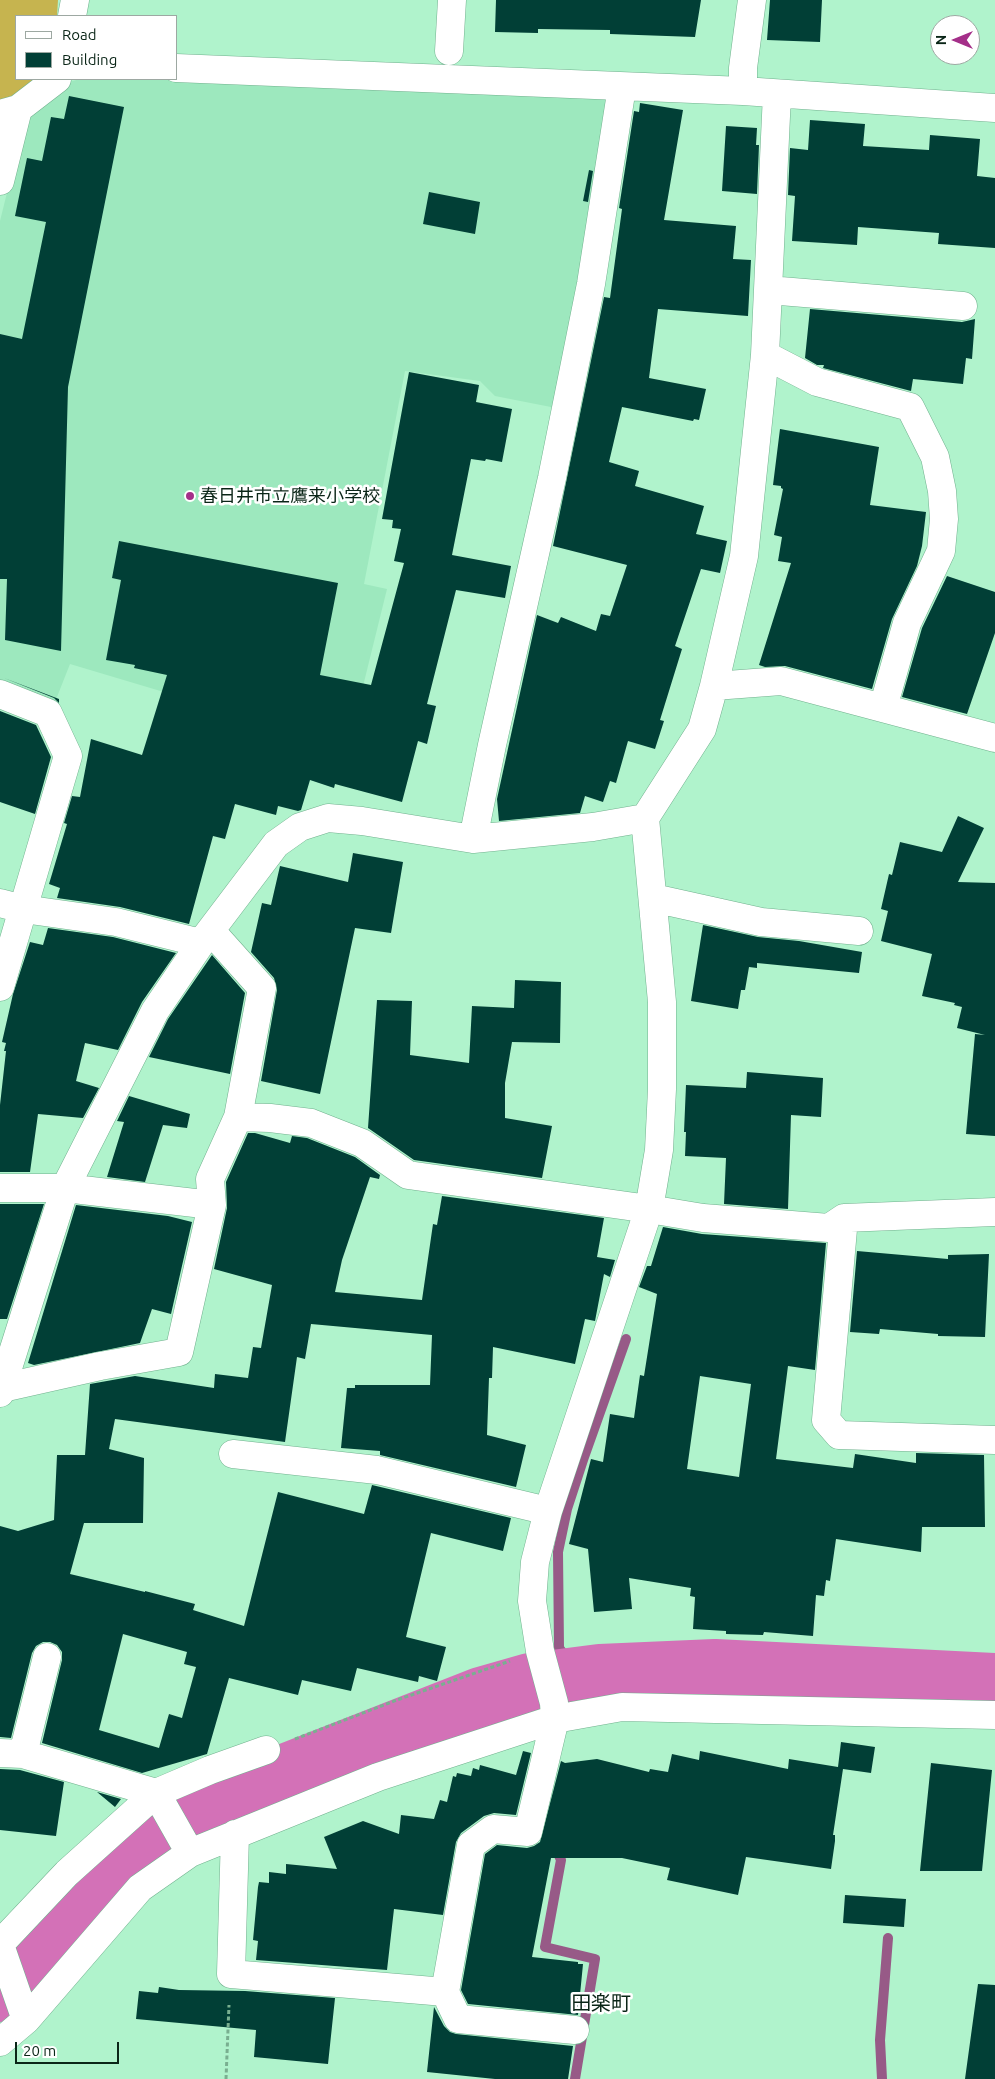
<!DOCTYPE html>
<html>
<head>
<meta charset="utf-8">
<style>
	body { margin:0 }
	#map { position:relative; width:995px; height:2079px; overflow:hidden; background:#b0f3cc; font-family:Ubuntu,sans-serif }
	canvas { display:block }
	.legend { position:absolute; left:15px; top:15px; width:162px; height:65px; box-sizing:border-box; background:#fff; border:1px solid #9da8a2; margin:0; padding:6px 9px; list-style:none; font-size:15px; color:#0a2517 }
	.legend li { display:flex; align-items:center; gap:10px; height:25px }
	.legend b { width:25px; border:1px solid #9da8a2 }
	.north { position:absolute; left:930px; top:15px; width:50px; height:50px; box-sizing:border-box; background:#fff; border:1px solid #9da8a2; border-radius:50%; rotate:270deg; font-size:14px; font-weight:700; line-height:20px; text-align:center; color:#0a2517 }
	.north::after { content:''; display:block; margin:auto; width:18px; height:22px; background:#a42f89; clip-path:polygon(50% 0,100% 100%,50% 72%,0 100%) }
	.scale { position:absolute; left:15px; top:2042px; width:104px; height:22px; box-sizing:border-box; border:2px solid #0a2517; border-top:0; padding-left:6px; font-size:15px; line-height:18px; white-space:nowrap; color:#0a2517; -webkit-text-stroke:4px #fff; paint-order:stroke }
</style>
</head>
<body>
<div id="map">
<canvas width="995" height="2079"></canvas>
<ul class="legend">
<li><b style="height:6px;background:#fff"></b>Road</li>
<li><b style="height:14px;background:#013f36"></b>Building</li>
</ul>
<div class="north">N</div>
<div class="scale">20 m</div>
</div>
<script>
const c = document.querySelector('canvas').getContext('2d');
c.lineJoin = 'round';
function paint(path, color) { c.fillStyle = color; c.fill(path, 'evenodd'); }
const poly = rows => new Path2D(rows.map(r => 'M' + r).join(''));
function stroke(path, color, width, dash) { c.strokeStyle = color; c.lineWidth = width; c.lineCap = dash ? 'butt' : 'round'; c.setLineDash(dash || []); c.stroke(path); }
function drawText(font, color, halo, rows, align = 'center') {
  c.font = font + ' Ubuntu,"Noto Sans JP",sans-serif'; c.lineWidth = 5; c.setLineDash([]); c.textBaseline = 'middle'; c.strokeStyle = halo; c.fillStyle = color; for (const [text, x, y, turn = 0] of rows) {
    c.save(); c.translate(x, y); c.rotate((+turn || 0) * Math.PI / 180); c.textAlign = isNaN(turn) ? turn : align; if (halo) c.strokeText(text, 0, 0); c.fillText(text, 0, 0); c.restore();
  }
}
paint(poly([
	[80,79,140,79,605,97,615,107,556,408,495,396,480,381,405,371,364,584,387,589,348,747,70,664,53,707,0,686,0,221,25,120,62,84]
]), '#9de8be');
paint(poly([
	[0,0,58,0,57,16,16,16,16,79,34,79,10,101,0,103]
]), '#c6b44f');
stroke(poly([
	[574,1679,569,1662,559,1648,558,1552,567,1509,584,1457,626,1339],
	[555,1847,561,1860,545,1947,595,1959,575,2079],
	[882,2079,880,2040,888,1938]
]), '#975a87', 10);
stroke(poly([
	[0,1991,133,1852,188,1813,481,1698,530,1684,600,1675,715,1670,995,1684]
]), '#d371b7', 62);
paint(poly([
	[496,0,701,0,695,37,610,34,610,30,538,29,538,33,495,32],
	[770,0,822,0,820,42,767,40],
	[69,96,124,107,68,387,61,651,5,640,7,579,0,579,0,334,22,339,46,222,15,216,27,158,42,161,51,117,64,119],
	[640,103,683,110,664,220,736,226,733,259,751,260,748,316,658,309,649,378,706,389,699,420,694,419,693,421,622,407,609,462,639,471,635,486,704,506,696,534,727,541,720,573,701,569,675,646,682,649,660,720,664,721,655,749,628,741,616,783,610,781,603,802,585,796,580,813,499,821,497,799,537,615,558,623,561,617,596,631,601,614,610,616,627,565,553,546,604,297,610,298,622,209,619,208,634,111,639,112],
	[810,120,865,124,863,146,929,150,930,135,980,139,977,176,995,178,995,248,938,244,939,233,858,227,857,245,792,241,795,196,788,195,790,148,808,150],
	[726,126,757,128,756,145,759,145,757,194,722,191],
	[589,170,593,171,588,202,583,201],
	[429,192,480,202,475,234,423,224],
	[810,309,962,322,975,319,972,359,966,358,963,384,913,379,911,391,823,368,824,365,817,365,805,358],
	[409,372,479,385,476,402,512,409,502,462,486,459,485,461,471,459,452,555,511,566,505,598,456,590,427,704,436,706,427,744,418,741,402,802,335,784,334,788,310,780,301,810,298,811,278,806,276,815,235,804,225,839,213,836,189,924,120,907,57,898,60,888,49,884,67,824,64,823,72,796,80,797,91,739,142,755,167,675,134,668,135,665,106,660,121,580,112,578,119,541,338,583,320,675,371,685,404,563,394,561,401,529,392,528,393,520,382,519],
	[780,429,879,447,870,505,926,512,922,546,917,566,892,619,872,689,785,666,765,667,759,665,791,563,778,561,782,537,774,535,783,489,781,488,781,486,773,485],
	[947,576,995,592,995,633,967,714,902,697,922,628],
	[4,678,59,699,59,703,54,698],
	[0,711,36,725,51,757,35,814,0,802],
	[958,816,984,828,958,882,995,883,995,1136,966,1134,975,1034,985,1035,957,1028,962,1007,954,1005,955,1003,922,996,932,954,881,941,888,911,881,909,889,874,892,875,900,842,942,852],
	[353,853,403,862,391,933,355,928,320,1094,261,1081,277,990,274,978,251,952,262,903,271,905,280,866,348,882],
	[703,925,758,937,799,941,862,952,859,973,757,963,757,968,749,967,745,990,741,990,738,1009,691,1001],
	[48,928,113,937,176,953,142,1002,118,1050,85,1043,76,1081,99,1088,83,1118,38,1114,30,1172,0,1172,0,1105,6,1051,4,1051,6,1043,2,1042,13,994,30,942,43,945],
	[212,955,245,993,230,1074,149,1057,168,1019],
	[515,980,561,982,560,1043,512,1042,505,1083,505,1118,552,1126,542,1178,414,1160,368,1128,377,1000,412,1001,410,1055,469,1063,472,1006,514,1008],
	[747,1072,823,1078,821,1117,791,1115,788,1209,724,1204,726,1158,685,1156,686,1132,684,1132,686,1085,746,1088],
	[129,1096,190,1114,187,1128,163,1125,145,1182,107,1177,124,1122,117,1121],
	[248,1133,255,1133,290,1143,292,1136,307,1138,355,1157,380,1175,379,1179,370,1177,342,1260,335,1292,422,1300,433,1224,437,1225,442,1196,604,1218,597,1257,615,1260,610,1277,604,1274,595,1321,585,1319,575,1364,493,1347,492,1378,489,1378,487,1435,526,1445,516,1487,380,1455,380,1451,341,1448,347,1388,355,1388,355,1385,430,1385,432,1335,311,1324,305,1359,297,1357,285,1442,115,1419,109,1449,144,1458,143,1523,84,1523,70,1574,145,1592,145,1591,195,1604,193,1610,244,1626,278,1492,364,1514,372,1485,511,1518,503,1551,431,1533,406,1637,446,1647,437,1681,419,1676,418,1682,357,1668,351,1691,302,1680,298,1695,229,1678,207,1754,142,1773,42,1743,62,1660,62,1652,57,1645,50,1642,43,1642,36,1646,32,1653,11,1738,0,1737,0,1526,18,1531,54,1520,57,1455,85,1455,90,1384,135,1376,214,1388,215,1374,248,1378,253,1347,261,1348,272,1285,214,1269,227,1208,226,1182],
	[123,1634,187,1652,184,1664,196,1667,182,1718,169,1714,159,1748,99,1730],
	[0,1204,44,1204,7,1319,0,1319],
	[76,1205,168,1216,192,1222,171,1314,152,1309,140,1343,34,1365,28,1363],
	[663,1227,702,1234,826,1243,815,1370,788,1366,776,1459,853,1468,855,1454,916,1463,916,1453,984,1455,985,1527,922,1527,921,1552,836,1539,830,1581,826,1580,824,1596,816,1595,813,1636,764,1632,763,1635,726,1634,726,1631,693,1629,695,1597,690,1596,691,1588,629,1578,632,1609,594,1612,588,1549,569,1544,591,1459,603,1462,610,1414,634,1418,640,1375,644,1376,657,1294,639,1287,647,1266,651,1266],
	[700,1376,751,1384,739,1477,687,1469],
	[857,1251,948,1259,948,1255,989,1254,985,1337,938,1336,938,1334,880,1329,879,1334,850,1332],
	[841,1742,875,1747,871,1773,843,1769,833,1835,835,1835,835,1841,831,1869,746,1857,738,1895,667,1880,670,1868,622,1858,551,1858,532,1957,578,1962,578,1964,583,1964,578,2015,468,2004,461,1990,485,1854,497,1845,527,1848,534,1846,540,1842,561,1761,565,1763,597,1759,649,1772,650,1769,668,1772,672,1754,699,1760,700,1751,788,1769,789,1759,838,1767],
	[523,1751,531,1753,516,1815,494,1813,484,1816,461,1833,456,1842,443,1915,394,1909,387,1970,256,1960,258,1941,253,1940,258,1887,259,1882,269,1883,269,1872,286,1874,286,1864,337,1869,324,1837,363,1821,399,1834,401,1815,434,1819,440,1800,447,1802,453,1776,456,1777,457,1773,471,1776,473,1768,479,1770,480,1765,516,1775],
	[931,1763,992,1770,982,1871,920,1871],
	[0,1769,20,1770,64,1782,56,1836,0,1830],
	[97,1792,121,1799,115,1807],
	[845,1895,906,1899,904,1927,843,1923],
	[978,1984,995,1985,995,2079,965,2079],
	[159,1987,179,1990,245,1991,335,1998,328,2064,254,2057,256,2030,136,2019,139,1991,158,1993],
	[434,2007,444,2026,450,2032,456,2034,573,2046,568,2079,495,2079,427,2072]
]), '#013f36');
const minor = poly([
	[72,16,75,0],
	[449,51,452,0],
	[176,68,743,91,995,108],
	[743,91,743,68,752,0],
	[0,114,18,109,57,79],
	[0,181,18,109],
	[768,290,963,306],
	[765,355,817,382,910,407,935,457,942,491,944,519,941,551,907,623,883,708],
	[714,686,781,681,995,738],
	[0,694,48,713,68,756,23,909,116,922,201,943],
	[473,839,492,745,552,478,591,284,622,87],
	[653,898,761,922,859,931],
	[0,903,23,909,0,987],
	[238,1117,270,1118,311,1123,362,1143,408,1175,649,1209,703,1218,829,1228,844,1218,995,1212],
	[0,1188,65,1188,212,1205],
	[844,1218,826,1420,839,1435,995,1440],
	[2,1388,100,1366,179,1352,212,1205,210,1179,238,1117,262,988,211,931],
	[0,1393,65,1188,155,1011,201,943,276,844,300,827,328,818,362,821,473,839,593,827,645,818],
	[233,1454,377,1470,548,1511],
	[0,1753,23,1754,156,1793,190,1853],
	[23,1754,47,1657],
	[235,1834,231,1974,445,1992,471,1845,493,1829,528,1832,555,1719,554,1703,540,1651,532,1601,535,1562,548,1511,649,1209,659,1150,662,1089,662,1002,645,818,702,729,714,686,744,556,765,355,777,94],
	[0,1944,67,1873,156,1793,210,1770,266,1750],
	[0,1945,26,2020],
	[445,1992,458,2019,575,2030],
	[0,2042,26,2020,140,1888,190,1853,378,1777,555,1719,622,1707,995,1715]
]);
stroke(minor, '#71b18e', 29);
stroke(poly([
	[295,1739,397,1700,510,1661],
	[226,2079,229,2005]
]), '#79af90', 3, [4, 2.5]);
stroke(minor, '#fff', 28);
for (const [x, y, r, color] of [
	[190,496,5,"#a42f89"]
]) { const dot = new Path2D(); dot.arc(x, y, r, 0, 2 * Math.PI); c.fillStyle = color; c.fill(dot); stroke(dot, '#fff', 2); }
drawText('18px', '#0a2517', '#fff', [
	["春日井市立鷹来小学校",200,496]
], 'left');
drawText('20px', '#0a2517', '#fff', [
	["田楽町",601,2003]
]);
</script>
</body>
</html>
